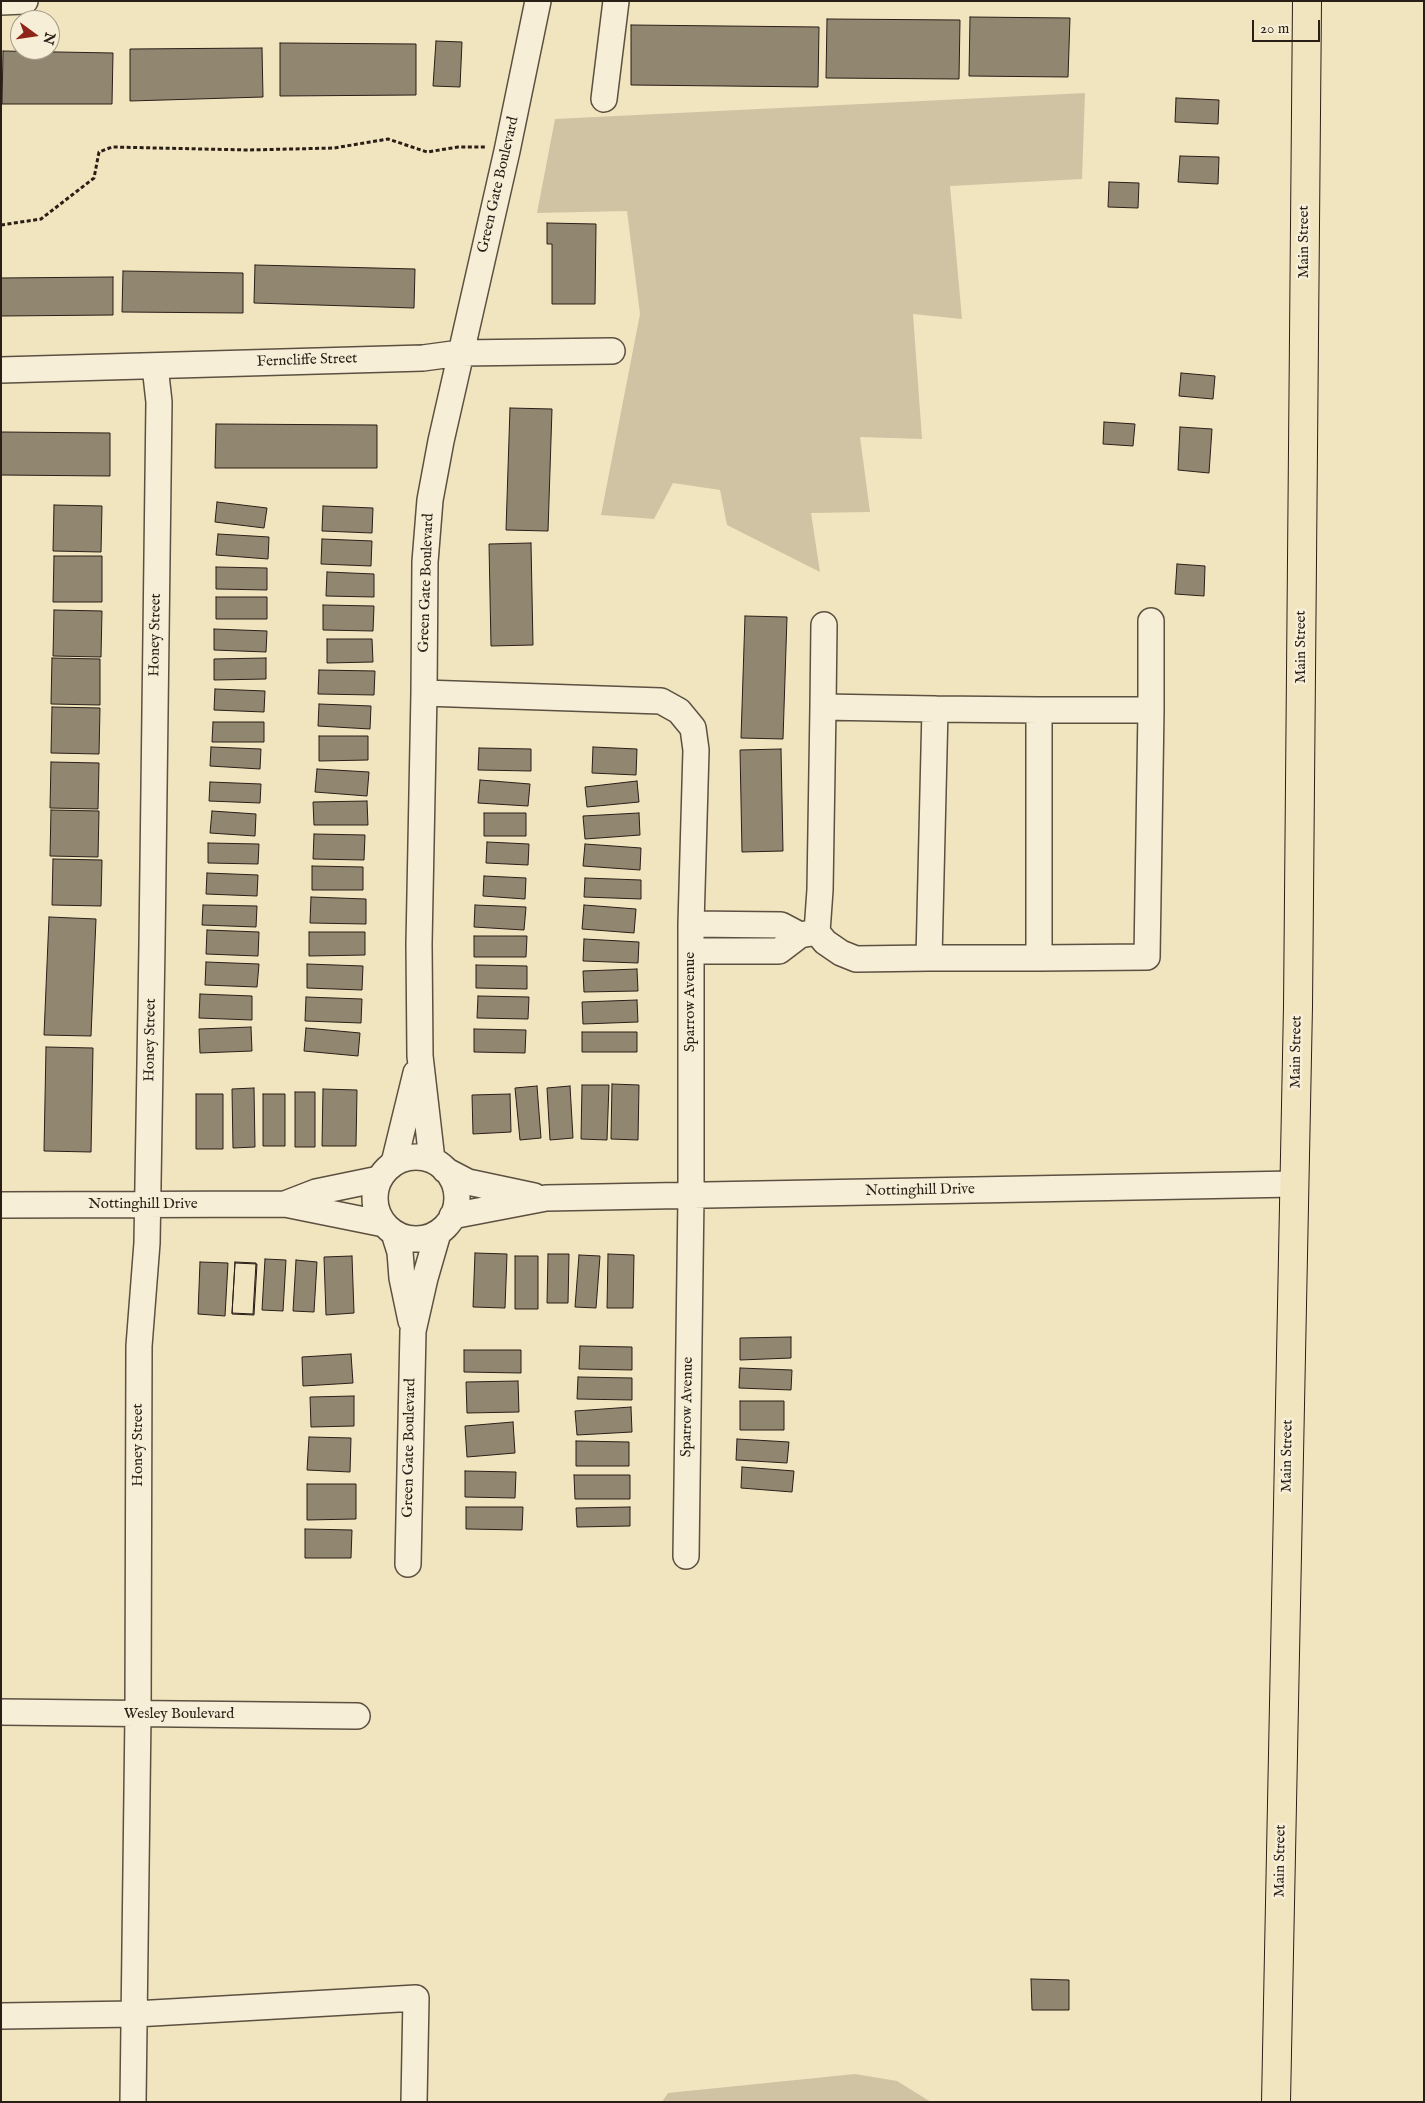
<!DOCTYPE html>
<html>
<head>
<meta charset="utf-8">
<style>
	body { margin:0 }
	#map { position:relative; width:1425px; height:2103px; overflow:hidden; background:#f1e5c0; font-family:"IM FELL English",serif }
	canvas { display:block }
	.frame { position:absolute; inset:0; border:2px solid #2a1f17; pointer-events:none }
	.north { position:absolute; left:10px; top:10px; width:50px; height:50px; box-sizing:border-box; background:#f6eed6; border:1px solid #a49b8a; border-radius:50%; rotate:104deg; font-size:14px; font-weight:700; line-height:20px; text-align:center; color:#2a1f17 }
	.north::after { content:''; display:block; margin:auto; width:18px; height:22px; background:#8f2418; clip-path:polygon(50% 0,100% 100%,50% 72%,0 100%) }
	.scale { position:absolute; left:1252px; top:20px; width:68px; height:22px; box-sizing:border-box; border:2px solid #2a1f17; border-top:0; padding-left:6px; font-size:15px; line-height:18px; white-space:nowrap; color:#2a1f17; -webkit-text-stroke:4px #f6eed6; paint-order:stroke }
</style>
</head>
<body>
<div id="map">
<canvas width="1425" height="2103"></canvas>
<div class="frame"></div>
<div class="north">N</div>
<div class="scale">20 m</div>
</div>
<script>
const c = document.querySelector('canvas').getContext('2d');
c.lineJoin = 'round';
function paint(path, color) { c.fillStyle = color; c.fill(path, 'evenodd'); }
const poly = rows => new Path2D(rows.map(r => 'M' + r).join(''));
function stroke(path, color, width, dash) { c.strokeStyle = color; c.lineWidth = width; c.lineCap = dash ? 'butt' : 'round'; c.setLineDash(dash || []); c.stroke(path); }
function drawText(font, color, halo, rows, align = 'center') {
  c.font = font + ' "IM FELL English",serif'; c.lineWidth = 5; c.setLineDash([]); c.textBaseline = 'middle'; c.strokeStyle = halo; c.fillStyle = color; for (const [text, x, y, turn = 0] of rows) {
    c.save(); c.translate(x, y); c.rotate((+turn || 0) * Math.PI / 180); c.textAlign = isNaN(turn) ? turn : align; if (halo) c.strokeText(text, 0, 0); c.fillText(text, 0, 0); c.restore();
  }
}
paint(poly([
	[1085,93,1082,179,950,186,962,319,913,314,922,439,860,437,870,512,811,513,820,572,727,525,720,490,673,483,654,519,601,515,640,314,627,211,537,213,555,119],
	[855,2074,897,2081,931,2102,662,2102,668,2093]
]), '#cfc3a3');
const building = poly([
	[970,17,1070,18,1068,77,969,76,970,17],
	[827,19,960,20,959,79,826,78,827,19],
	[631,25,819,27,818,87,631,85,631,25],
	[436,41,462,42,460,87,433,86,436,41],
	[280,43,416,44,416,95,280,96,280,43],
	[262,48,263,97,130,101,130,49,262,48],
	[3,51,113,53,112,104,2,104,3,51],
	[1176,98,1219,100,1218,124,1175,122,1176,98],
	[1180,156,1219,157,1218,184,1178,182,1180,156],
	[1109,182,1139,183,1138,208,1108,207,1109,182],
	[547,223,596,224,595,304,552,304,552,244,547,244,547,223],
	[255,265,415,269,414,308,254,303,255,265],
	[123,271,243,273,243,313,122,312,123,271],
	[113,277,113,315,1,316,1,278,113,277],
	[1181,373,1215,376,1213,399,1179,396,1181,373],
	[510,408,552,409,548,531,506,530,510,408],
	[1104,422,1135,424,1133,446,1103,444,1104,422],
	[216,424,377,425,377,468,215,468,216,424],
	[1180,427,1212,429,1209,473,1178,470,1180,427],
	[1,432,110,433,110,476,1,475,1,432],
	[217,502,267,508,264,528,215,522,217,502],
	[54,505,102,506,101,552,53,551,54,505],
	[323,506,373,508,372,533,322,531,323,506],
	[218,534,269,537,268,559,216,555,218,534],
	[322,539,372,541,371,566,321,564,322,539],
	[531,543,533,645,491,646,489,544,531,543],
	[54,556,102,556,102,602,53,602,54,556],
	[1177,564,1205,566,1204,596,1175,594,1177,564],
	[216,567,267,568,267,590,216,589,216,567],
	[327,572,374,574,374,597,326,596,327,572],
	[216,597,267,597,267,619,216,619,216,597],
	[323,605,374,606,373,631,323,630,323,605],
	[54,610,102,611,101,657,53,656,54,610],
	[745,616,787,617,783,739,741,738,745,616],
	[214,629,267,631,266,652,214,650,214,629],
	[327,639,372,639,373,662,327,663,327,639],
	[52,658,100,659,100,705,51,704,52,658],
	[266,658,266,679,214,680,214,659,266,658],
	[319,670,375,671,374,695,318,694,319,670],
	[215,689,265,691,264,712,214,710,215,689],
	[319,704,371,706,370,729,318,726,319,704],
	[52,707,100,708,99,754,51,753,52,707],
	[213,722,264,722,264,742,212,742,213,722],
	[319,736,368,736,368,760,319,761,319,736],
	[211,747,261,749,260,769,210,766,211,747],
	[593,747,637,749,636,775,592,773,593,747],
	[479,748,531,749,531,771,478,770,479,748],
	[781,749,783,851,742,852,740,750,781,749],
	[51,762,99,763,98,809,50,808,51,762],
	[317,769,369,772,367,796,315,792,317,769],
	[480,780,530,784,528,806,478,803,480,780],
	[637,781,639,802,587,807,585,787,637,781],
	[210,782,261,784,260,803,209,801,210,782],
	[367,801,368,825,314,825,313,802,367,801],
	[51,810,99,811,98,857,50,856,51,810],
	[212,811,256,814,255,836,210,833,212,811],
	[484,813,526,813,526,836,484,836,484,813],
	[639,813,640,835,585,839,583,816,639,813],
	[314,834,365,835,364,860,313,859,314,834],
	[487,842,529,844,528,865,486,863,487,842],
	[208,843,259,844,258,864,208,863,208,843],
	[585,844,641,848,640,870,583,866,585,844],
	[53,859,102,860,101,906,52,905,53,859],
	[312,866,363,867,363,890,312,890,312,866],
	[207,873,258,875,257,896,206,894,207,873],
	[484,876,526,878,525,899,483,896,484,876],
	[585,878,641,880,641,899,584,897,585,878],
	[311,897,366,899,366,924,310,923,311,897],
	[203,905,257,906,256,927,202,925,203,905],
	[475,905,526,907,524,930,474,927,475,905],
	[584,905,636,909,634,933,582,929,584,905],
	[49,917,96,919,91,1036,44,1035,49,917],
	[207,930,259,932,258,956,206,954,207,930],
	[309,932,365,932,365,955,309,956,309,932],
	[474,936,527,936,526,957,474,957,474,936],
	[584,939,639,942,638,963,583,961,584,939],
	[206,962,259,964,257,987,205,985,206,962],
	[307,964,363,966,362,990,307,988,307,964],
	[476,965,527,966,527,989,476,988,476,965],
	[637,969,638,991,584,992,583,971,637,969],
	[200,994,252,996,252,1020,199,1018,200,994],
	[478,996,529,997,528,1019,477,1018,478,996],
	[306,997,362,999,361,1023,305,1021,306,997],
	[637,1000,638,1022,583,1024,582,1002,637,1000],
	[251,1027,252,1051,200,1053,199,1029,251,1027],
	[306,1028,360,1033,358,1056,304,1051,306,1028],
	[474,1029,526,1030,525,1053,474,1052,474,1029],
	[582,1032,637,1032,637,1052,582,1052,582,1032],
	[46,1047,93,1048,91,1152,44,1151,46,1047],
	[612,1084,639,1085,638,1140,611,1139,612,1084],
	[582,1085,609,1085,607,1140,581,1139,582,1085],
	[537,1086,541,1138,520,1140,515,1088,537,1086],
	[570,1086,573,1138,550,1140,547,1088,570,1086],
	[254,1088,255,1147,233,1148,232,1089,254,1088],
	[323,1089,357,1090,356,1146,322,1146,323,1089],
	[295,1092,315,1092,315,1147,295,1147,295,1092],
	[196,1094,223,1094,223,1149,196,1149,196,1094],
	[263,1094,285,1094,285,1146,263,1146,263,1094],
	[510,1094,511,1132,473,1134,472,1095,510,1094],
	[475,1253,507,1254,505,1308,473,1307,475,1253],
	[548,1254,569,1254,568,1303,547,1303,548,1254],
	[608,1254,634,1255,633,1308,607,1308,608,1254],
	[579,1255,600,1256,596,1308,575,1307,579,1255],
	[352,1256,354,1313,326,1315,324,1257,352,1256],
	[515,1256,538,1256,538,1309,515,1309,515,1256],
	[265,1259,286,1260,283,1311,262,1310,265,1259],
	[296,1260,317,1262,314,1312,293,1311,296,1260],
	[200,1262,228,1263,225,1316,198,1314,200,1262],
	[235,1262,256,1263,253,1314,232,1313,235,1262],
	[235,1263,257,1264,254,1315,232,1314,235,1263],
	[791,1337,791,1358,740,1360,740,1338,791,1337],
	[580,1346,632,1347,632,1370,579,1369,580,1346],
	[464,1350,521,1350,521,1373,464,1372,464,1350],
	[351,1354,353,1383,303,1386,302,1357,351,1354],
	[740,1368,792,1370,791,1390,739,1388,740,1368],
	[578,1377,632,1378,632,1400,577,1399,578,1377],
	[518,1381,519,1412,467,1413,466,1382,518,1381],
	[354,1396,354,1426,311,1427,310,1397,354,1396],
	[740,1401,784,1401,784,1430,740,1430,740,1401],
	[631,1407,632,1432,577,1435,575,1411,631,1407],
	[513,1422,515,1453,467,1457,465,1426,513,1422],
	[309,1437,351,1438,350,1472,307,1470,309,1437],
	[737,1439,789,1442,787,1463,736,1460,737,1439],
	[576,1441,629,1442,629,1466,576,1466,576,1441],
	[742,1467,794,1471,792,1492,741,1488,742,1467],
	[465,1471,516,1472,515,1498,465,1497,465,1471],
	[574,1475,630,1475,630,1499,575,1499,574,1475],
	[307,1484,356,1484,356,1519,307,1520,307,1484],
	[466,1507,523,1507,522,1530,466,1529,466,1507],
	[630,1507,630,1526,577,1527,576,1508,630,1507],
	[305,1529,352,1530,351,1558,305,1558,305,1529],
	[1031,1979,1069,1980,1069,2010,1032,2010,1031,1979]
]);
paint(building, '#91866f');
stroke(building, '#2a1f17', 1);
const minor = poly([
	[1,2,25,1],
	[604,99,616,1],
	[1,370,423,358,460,353,612,351],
	[424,693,661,701,679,711,693,728,696,750,691,924,691,1196,686,1556],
	[823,707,824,625],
	[1039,710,1151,710,1147,957,1039,958],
	[1151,710,1151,621],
	[691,924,781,925,800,935],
	[691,951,779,951,800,935,817,932,820,890,823,707,935,709,929,958,856,959,841,953,825,942,817,932],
	[929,958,1039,958,1039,710,935,709],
	'375 1198a41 41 0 1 1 82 0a41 41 0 1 1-82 0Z',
	[432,1160,420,1056,419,944,424,693,425,562,430,500,441,441,507,151,538,1],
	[394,1163,416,1073],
	[445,1170,468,1182,534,1196],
	[285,1204,316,1192,379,1179],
	[1,1205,285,1204,384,1224],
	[452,1216,546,1198,1294,1184],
	[394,1233,400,1252,402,1278,411,1321],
	[408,1564,413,1331,425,1278,438,1233],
	[1,1712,357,1716],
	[1,2016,135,2014,416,1998,414,2102],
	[133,2102,138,1714,139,1346,147,1243,152,944,159,402,155,366]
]);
const major = poly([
	[1276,2102,1298,1006,1307,1]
]);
stroke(minor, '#5c5041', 28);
stroke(major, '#2a1f17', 30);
stroke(poly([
	[1,225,41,219,94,178,99,152,112,147,248,150,334,148,388,139,427,152,458,147,485,147]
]), '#2a1f17', 3, [4, 2.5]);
stroke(minor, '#f6eed6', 25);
stroke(major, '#f1e5c0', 28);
drawText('15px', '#2a1f17', '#f6eed6', [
	["Green Gate Boulevard",499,185,-77],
	["Main Street",1305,242,-90],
	["Ferncliffe Street",307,361,-2],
	["Green Gate Boulevard",427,583,-88],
	["Honey Street",156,635,-89],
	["Main Street",1302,647,-90],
	["Sparrow Avenue",691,1002,-90],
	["Honey Street",151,1040,-89],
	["Main Street",1297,1052,-89],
	["Nottinghill Drive",920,1191,-1],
	["Nottinghill Drive",143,1205],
	["Sparrow Avenue",688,1407,-89],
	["Honey Street",139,1445,-90],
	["Green Gate Boulevard",410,1448,-89],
	["Main Street",1288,1456,-89],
	["Wesley Boulevard",179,1715],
	["Main Street",1281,1861,-89]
]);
</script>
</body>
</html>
